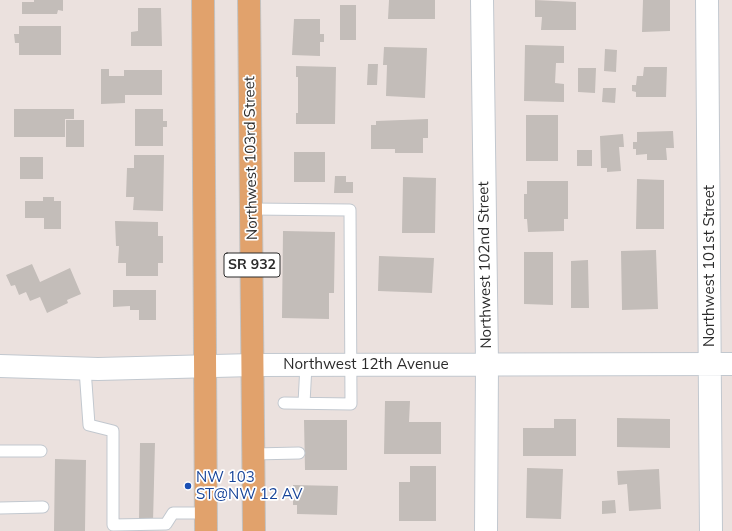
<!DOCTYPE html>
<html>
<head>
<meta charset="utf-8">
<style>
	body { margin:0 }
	canvas { display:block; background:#ebe1de }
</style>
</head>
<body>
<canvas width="732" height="531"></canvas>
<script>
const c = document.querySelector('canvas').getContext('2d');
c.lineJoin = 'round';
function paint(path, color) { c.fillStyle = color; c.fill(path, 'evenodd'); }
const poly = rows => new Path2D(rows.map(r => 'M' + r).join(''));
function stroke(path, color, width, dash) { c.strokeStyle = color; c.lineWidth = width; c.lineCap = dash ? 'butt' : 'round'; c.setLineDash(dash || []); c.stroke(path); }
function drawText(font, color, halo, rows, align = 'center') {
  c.font = font + ' Mulish,sans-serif'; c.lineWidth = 3.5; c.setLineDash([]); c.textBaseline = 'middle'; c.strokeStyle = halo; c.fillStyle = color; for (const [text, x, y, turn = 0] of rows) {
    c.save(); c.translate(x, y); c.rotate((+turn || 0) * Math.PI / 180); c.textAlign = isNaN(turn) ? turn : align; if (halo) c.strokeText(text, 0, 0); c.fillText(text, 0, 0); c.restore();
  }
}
paint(poly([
	[34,0,63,0,63,11,58,10,57,14,22,14,22,2,34,2],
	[389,0,435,0,435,19,388,19],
	[535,0,576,2,576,30,541,30,542,17,535,17],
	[643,0,670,0,670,31,642,32],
	[340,5,356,5,356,40,340,40],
	[138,8,161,8,162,46,131,46,131,32,138,31],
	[294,19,320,19,320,34,324,34,324,42,320,42,320,56,292,55],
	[19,26,61,26,61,55,19,55,19,43,15,43,14,34,19,34],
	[525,45,564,46,564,63,556,63,555,83,564,84,564,102,524,101],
	[384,47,427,48,425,98,386,96,387,65,383,65],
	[605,49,617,50,616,72,604,71],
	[368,64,378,64,377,85,367,85],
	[296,66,336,67,335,124,296,124,296,113,298,113,298,77,296,77],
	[644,67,667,67,666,97,636,97,636,92,632,91,632,85,636,85,637,76,643,76],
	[578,68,596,68,595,93,578,92],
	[101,69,109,69,109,76,124,76,124,70,162,70,162,95,125,95,125,103,101,104],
	[603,88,616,88,615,103,602,102],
	[14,109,74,109,74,119,65,119,65,137,14,137],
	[135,109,163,109,163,121,167,121,167,127,163,127,163,146,135,146],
	[526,115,558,115,558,161,526,161],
	[428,119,428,138,423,138,423,153,395,153,395,149,371,149,371,125,376,125,376,121],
	[66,120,84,120,84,147,66,147],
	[673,131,674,148,666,148,667,160,647,160,647,154,636,155,636,149,633,149,633,142,637,142,637,132],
	[623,134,624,147,619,147,621,171,607,172,607,168,601,168,600,136],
	[577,150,592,150,592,166,577,166],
	[294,152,325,152,325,182,294,182],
	[134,155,164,155,163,211,133,210,134,197,126,197,127,168,134,168],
	[20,157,43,157,43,179,20,179],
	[335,176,346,176,346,182,353,182,353,193,334,193],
	[403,177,436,178,435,233,402,233],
	[637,179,664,180,664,229,636,229],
	[527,181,568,181,568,219,564,219,564,231,528,232,527,219,524,219,524,194,527,194],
	[43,197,54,197,54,201,61,201,61,229,44,229,44,218,25,218,25,201,43,201],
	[115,221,158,222,158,236,163,236,163,263,158,263,158,276,126,276,126,263,118,263,119,246,116,246],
	[283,231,335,232,334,293,329,293,329,319,282,318],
	[656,250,658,309,622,310,621,251],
	[524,252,553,252,553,305,524,304],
	[379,256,434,258,432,293,378,291],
	[588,260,589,308,571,308,571,261],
	[32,264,40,282,70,268,81,294,67,300,68,303,47,313,40,297,30,301,26,292,19,295,15,285,11,286,6,275],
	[113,290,156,290,156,320,139,320,139,310,130,310,130,306,113,307],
	[385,401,410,401,409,422,441,422,441,454,384,454],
	[617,418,670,419,670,448,617,447],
	[554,419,576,419,576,456,523,456,523,428,554,428],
	[304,420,347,420,347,470,305,470],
	[140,443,155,443,153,522,139,521],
	[55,459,86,460,85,531,54,531],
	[410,466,436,466,436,521,399,521,399,482,410,482],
	[527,468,563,469,561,519,526,518],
	[659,469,661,509,629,511,627,484,618,485,617,471],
	[293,485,338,486,337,515,297,514,297,505,293,505],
	[615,500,616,513,602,514,602,501]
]), '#c3bdb9');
const lane = poly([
	[252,209,350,210,351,404,284,403],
	[85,369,89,425,113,431,113,525,166,524,173,513,206,513],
	[304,403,306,365],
	[0,451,41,451],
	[254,454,299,453],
	[0,508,43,507]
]);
const street = poly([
	[482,0,487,363,486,531],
	[707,0,711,531],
	[253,365,732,364]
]);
const secondary = poly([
	[0,366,98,369,253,365]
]);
const primary = poly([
	[203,0,206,531],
	[249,0,254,531]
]);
stroke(lane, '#c2c8cf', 13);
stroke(street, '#c2c8cf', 24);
stroke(secondary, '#c2c8cf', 24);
stroke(primary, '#c3c3c3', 24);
stroke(lane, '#fff', 11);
stroke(street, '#fff', 22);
stroke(secondary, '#fff', 22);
stroke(primary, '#e1a26c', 22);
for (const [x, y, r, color] of [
	[188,486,4,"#1a4fb4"]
]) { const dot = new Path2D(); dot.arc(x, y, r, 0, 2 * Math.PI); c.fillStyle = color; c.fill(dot); stroke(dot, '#fff', 1.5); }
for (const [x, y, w] of [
	[252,265,56]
]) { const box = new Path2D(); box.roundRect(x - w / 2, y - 12, w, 24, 3); c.fillStyle = '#fff'; c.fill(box); stroke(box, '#2a2a2a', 1); }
drawText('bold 14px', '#2a2a2a', null, [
	["SR 932",252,265]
]);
drawText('15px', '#2a2a2a', '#fff', [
	["Northwest 103rd Street",251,158,-91],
	["Northwest 102nd Street",485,265,-91],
	["Northwest 101st Street",709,266,-90],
	["Northwest 12th Avenue",366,364]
]);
drawText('15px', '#164399', '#fff', [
	["NW 103",196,477],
	["ST@NW 12 AV",196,494]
], 'left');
</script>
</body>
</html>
